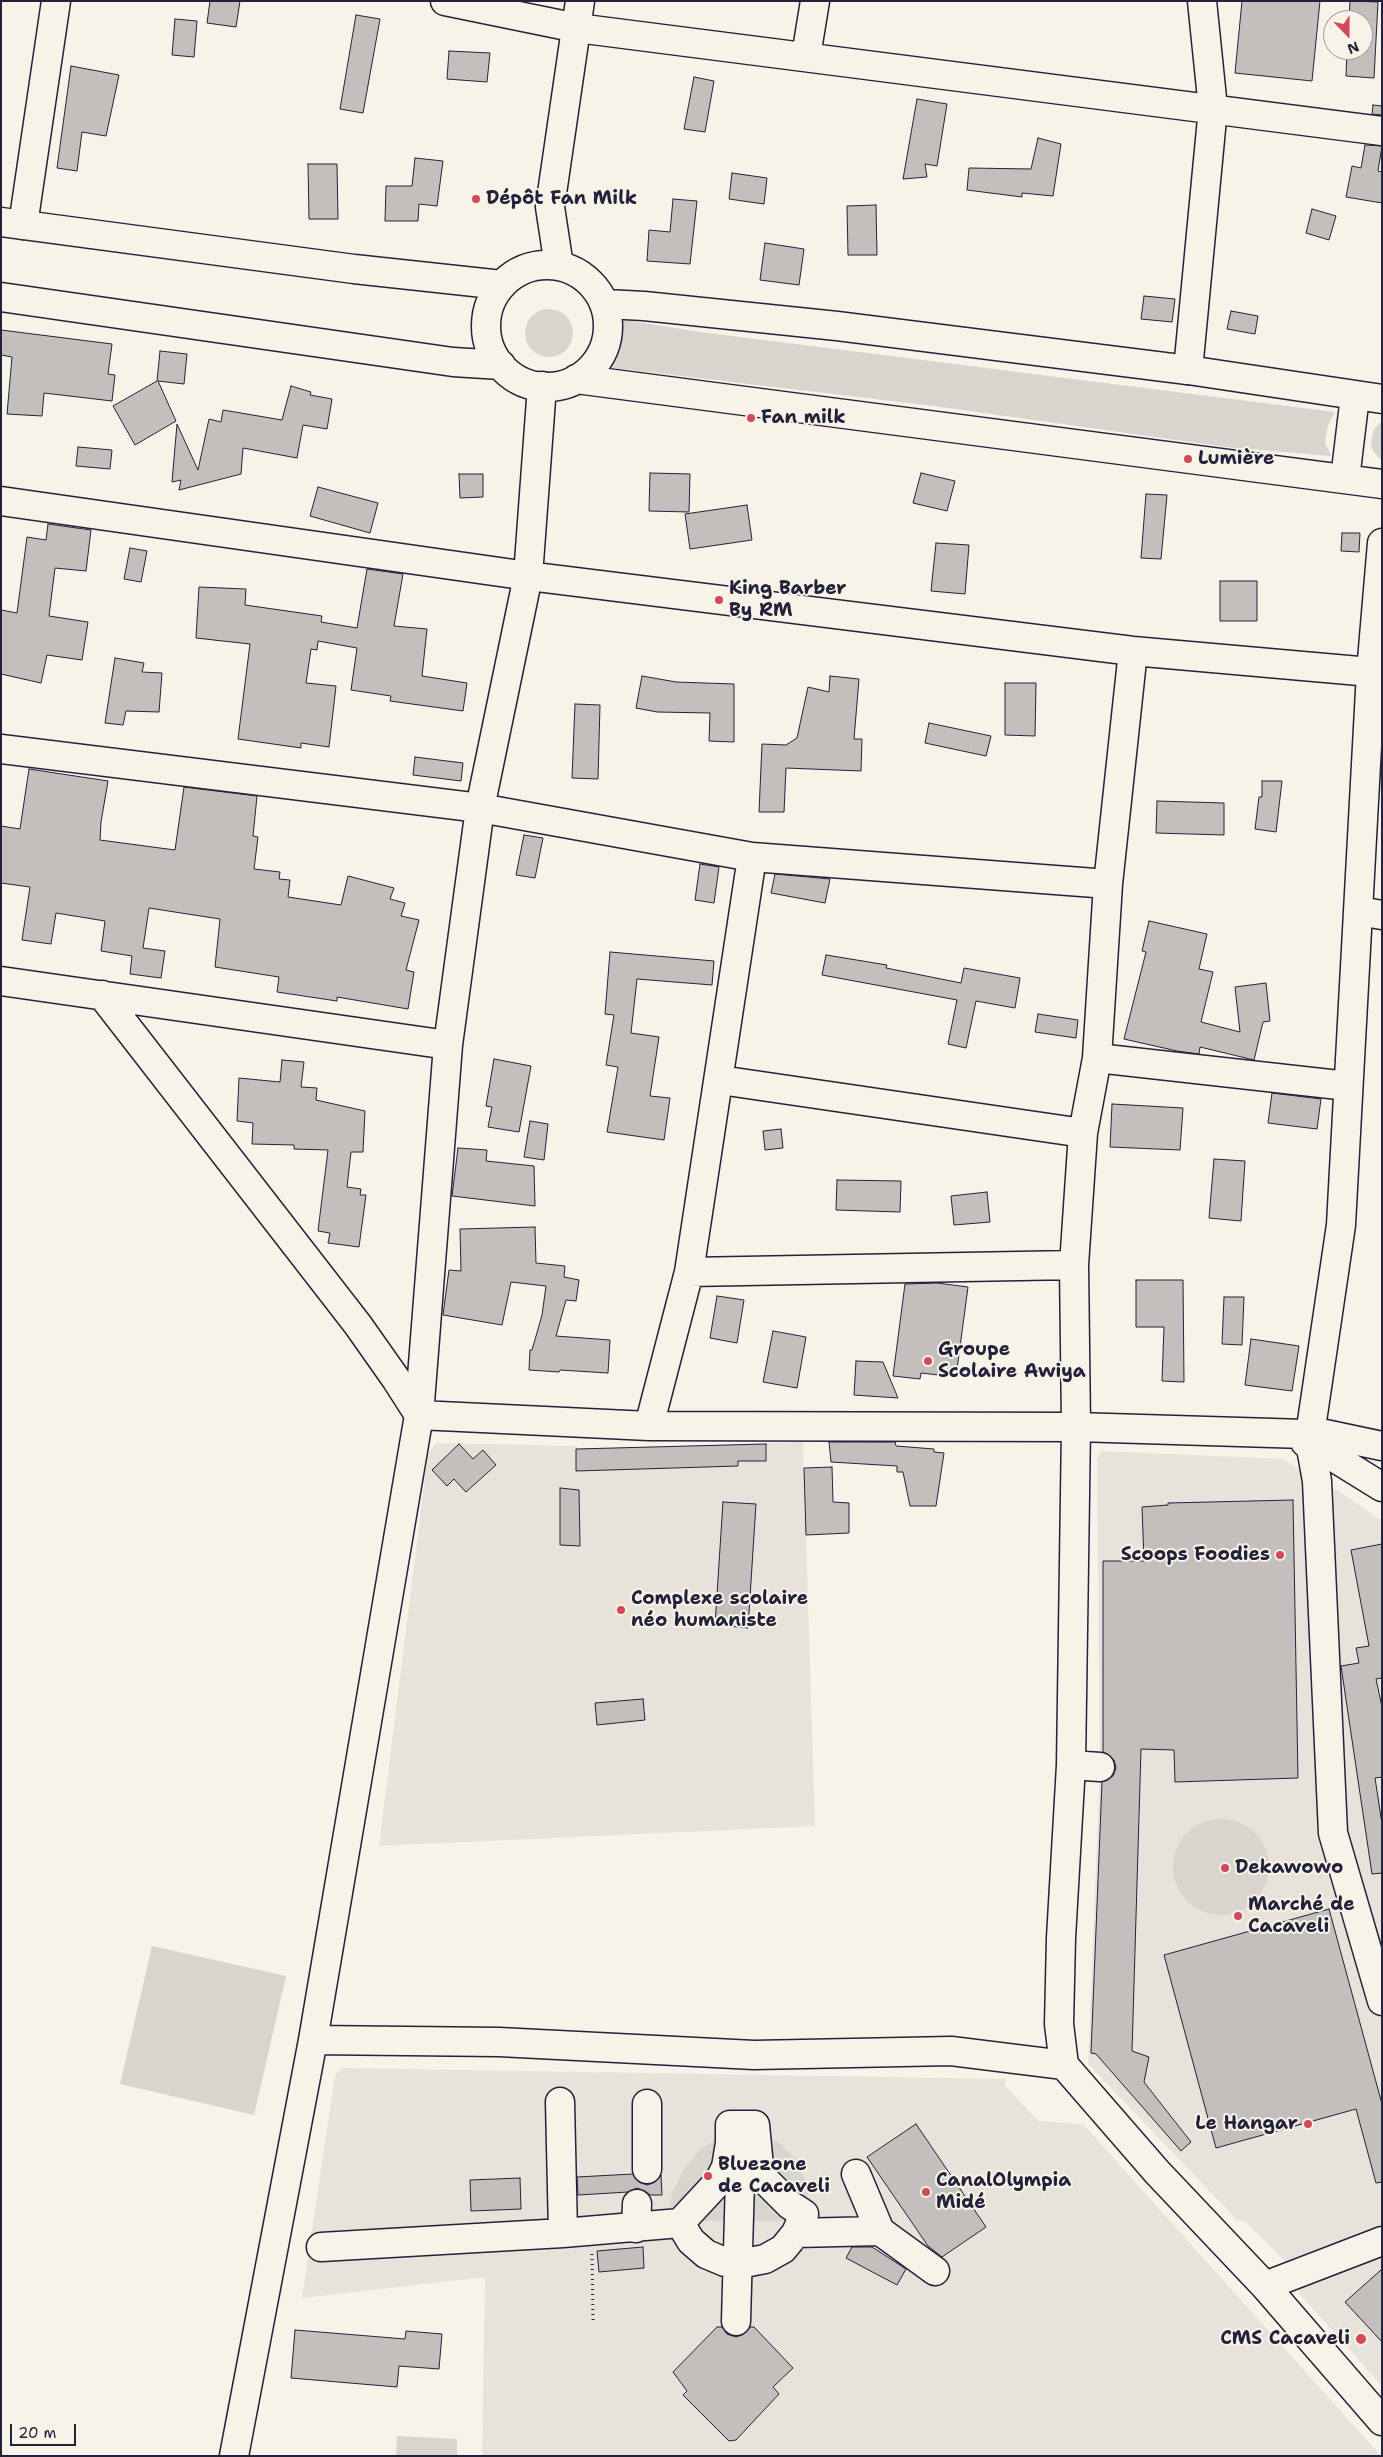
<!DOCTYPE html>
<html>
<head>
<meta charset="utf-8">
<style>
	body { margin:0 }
	#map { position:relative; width:1383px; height:2457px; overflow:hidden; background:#f7f3e8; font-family:"Shantell Sans",sans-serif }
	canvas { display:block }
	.frame { position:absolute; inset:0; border:2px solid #22223b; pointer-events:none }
	.north { position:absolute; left:1323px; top:10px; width:50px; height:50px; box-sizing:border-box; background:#f7f3e8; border:1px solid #a29fa3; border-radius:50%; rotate:158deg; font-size:14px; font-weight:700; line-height:20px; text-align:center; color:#22223b }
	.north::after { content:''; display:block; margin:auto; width:18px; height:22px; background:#d1495b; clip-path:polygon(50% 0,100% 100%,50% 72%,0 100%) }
	.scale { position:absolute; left:10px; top:2424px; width:66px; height:22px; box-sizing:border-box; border:2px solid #22223b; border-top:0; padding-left:6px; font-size:15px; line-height:18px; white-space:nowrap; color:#22223b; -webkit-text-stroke:4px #f7f3e8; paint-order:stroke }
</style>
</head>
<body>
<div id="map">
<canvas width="1383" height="2457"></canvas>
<div class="frame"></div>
<div class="north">N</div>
<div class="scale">20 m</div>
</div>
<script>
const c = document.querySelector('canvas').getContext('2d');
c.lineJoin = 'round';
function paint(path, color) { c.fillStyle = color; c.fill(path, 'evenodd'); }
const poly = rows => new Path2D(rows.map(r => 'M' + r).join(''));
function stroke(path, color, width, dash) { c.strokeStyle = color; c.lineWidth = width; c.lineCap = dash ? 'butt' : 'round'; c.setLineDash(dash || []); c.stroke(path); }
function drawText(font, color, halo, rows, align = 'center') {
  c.font = font + ' "Shantell Sans",sans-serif'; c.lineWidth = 4; c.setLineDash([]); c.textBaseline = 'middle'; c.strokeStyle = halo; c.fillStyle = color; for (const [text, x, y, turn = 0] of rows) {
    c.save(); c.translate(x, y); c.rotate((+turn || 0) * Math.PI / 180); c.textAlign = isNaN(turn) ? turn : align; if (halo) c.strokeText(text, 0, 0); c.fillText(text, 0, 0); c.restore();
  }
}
paint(poly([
	[803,1442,815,1826,379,1846,428,1453,436,1443,577,1446,577,1449],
	[1102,1451,1283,1459,1317,1481,1340,1492,1382,1521,1382,2230,1291,2267,1244,2221,1237,2220,1088,2064,1100,1767,1097,1459],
	[343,2068,1006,2079,1005,2086,1039,2121,1083,2124,1381,2456,482,2456,485,2277,302,2298,335,2075],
	[1382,2257,1382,2386,1298,2292,1301,2279]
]), '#e7e3db');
paint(poly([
	'525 333a24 24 0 1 1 48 0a24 24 0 1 1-48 0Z',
	[612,318,700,332,1335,412,1328,425,1325,442,1331,456,1226,447,934,406,606,367,615,356,620,341,619,329],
	[1382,421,1382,461,1373,451,1371,443,1374,429],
	'1173 1867a48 48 0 1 1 96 0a48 48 0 1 1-96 0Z',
	[152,1946,286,1976,254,2115,120,2084],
	[759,2132,781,2144,798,2162,807,2185,808,2210,774,2188],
	[723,2135,720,2161,668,2219,672,2193,684,2169,701,2149],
	[735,2170,735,2221,692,2221],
	[747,2170,791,2221,747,2221],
	[397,2436,457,2439,457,2456,396,2456]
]), '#d8d5cf');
const building = poly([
	[210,1,240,1,236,27,207,23,210,1],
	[1242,1,1320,1,1312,81,1235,73,1242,1],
	[1350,1,1378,2,1374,78,1346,76,1347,50,1363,50,1363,20,1349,20,1350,1],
	[356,15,380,19,363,113,340,109,356,15],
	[175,19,197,21,194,57,172,55,175,19],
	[449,51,490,53,487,82,447,79,449,51],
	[71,66,119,75,106,136,82,132,77,171,57,168,71,66],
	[694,77,714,81,705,132,684,129,694,77],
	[917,99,947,104,937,166,925,164,927,177,903,179,917,99],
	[1373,105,1382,106,1382,115,1372,114,1373,105],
	[1038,138,1061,144,1053,196,1022,193,1022,197,967,190,969,168,1031,169,1038,138],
	[1365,145,1382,146,1378,171,1382,172,1382,203,1346,197,1352,166,1361,168,1365,145],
	[415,158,443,161,437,206,419,204,418,221,385,221,386,186,412,186,415,158],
	[308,164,337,164,338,219,309,219,308,164],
	[732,173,767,178,764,204,729,199,732,173],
	[673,199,697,201,690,264,647,261,649,230,670,232,673,199],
	[876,205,877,255,848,255,847,206,876,205],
	[1312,209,1336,216,1329,240,1306,233,1312,209],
	[765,243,804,249,799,285,760,280,765,243],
	[1144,296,1175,299,1172,322,1141,319,1144,296],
	[1231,311,1258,316,1255,334,1227,329,1231,311],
	[1,330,112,344,108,374,115,375,112,401,44,393,42,416,7,414,12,357,1,355,1,330],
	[160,351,187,354,184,384,158,381,176,421,135,445,113,406,157,381,160,351],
	[291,386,311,392,310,395,332,399,327,429,303,425,297,458,243,448,241,474,179,490,181,480,172,482,177,424,198,470,209,419,221,422,223,410,282,420,291,386],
	[78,447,112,450,110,469,76,466,78,447],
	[650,473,690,474,689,512,649,511,650,473],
	[921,473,955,481,947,511,913,503,921,473],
	[459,474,483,474,483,497,460,498,459,474],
	[318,487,378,503,370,533,310,516,318,487],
	[1146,494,1167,495,1161,559,1141,558,1146,494],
	[747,505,752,540,690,549,685,514,747,505],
	[48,524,91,530,86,571,55,568,49,616,88,622,82,660,47,655,41,683,1,674,1,610,17,613,27,537,46,540,48,524],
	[1342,533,1360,533,1359,552,1341,551,1342,533],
	[936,543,969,545,965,594,931,591,936,543],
	[130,548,147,551,141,582,124,579,130,548],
	[367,569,403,574,394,626,427,629,422,676,467,683,463,711,390,701,391,696,351,690,357,648,318,641,317,650,311,649,306,683,336,686,329,747,301,743,301,748,238,739,250,644,196,638,199,587,246,589,245,605,322,616,321,622,357,628,367,569],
	[1220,581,1257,581,1257,621,1220,621,1220,581],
	[115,658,144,663,142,672,162,673,159,712,126,711,123,725,105,723,115,658],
	[642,676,676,682,734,684,734,742,709,741,710,713,657,712,636,708,642,676],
	[830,676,859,679,854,739,862,739,861,771,786,768,784,812,759,812,762,744,786,745,797,738,808,687,829,692,830,676],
	[1005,683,1036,683,1035,736,1005,735,1005,683],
	[575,704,600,705,598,779,572,778,575,704],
	[929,723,991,736,986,756,925,743,929,723],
	[415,757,463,763,461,781,413,775,415,757],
	[29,769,108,781,101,822,100,840,175,850,184,787,257,796,253,836,258,837,254,869,280,872,279,879,290,880,288,897,341,905,348,876,394,888,390,899,405,903,401,916,419,920,406,970,414,972,408,1009,337,997,337,1001,277,992,279,977,215,967,220,919,149,908,143,948,165,951,161,978,130,974,132,956,101,951,105,921,56,913,51,944,22,940,30,887,1,883,1,826,20,829,29,769],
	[1262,781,1282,781,1276,832,1255,829,1259,797,1262,797,1262,781],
	[1157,801,1224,803,1224,835,1156,833,1157,801],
	[524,835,543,838,535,878,516,875,524,835],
	[700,864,719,867,714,903,695,900,700,864],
	[775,874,830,879,825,903,771,893,775,874],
	[1149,921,1207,934,1199,969,1213,972,1201,1022,1240,1032,1235,987,1266,983,1270,1021,1263,1022,1254,1060,1200,1047,1199,1054,1177,1051,1124,1039,1146,952,1142,951,1149,921],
	[610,952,714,961,712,985,637,979,631,1033,659,1037,650,1096,670,1098,664,1140,607,1132,618,1067,606,1065,614,1015,605,1014,610,952],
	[826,955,887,965,886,968,961,983,964,968,1020,978,1015,1008,976,1001,966,1048,948,1044,957,1000,822,975,826,955],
	[1038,1014,1078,1020,1076,1038,1035,1032,1038,1014],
	[494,1059,531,1066,519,1132,488,1127,492,1107,486,1106,494,1059],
	[282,1060,304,1062,301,1087,317,1088,316,1100,365,1111,363,1152,351,1152,347,1187,361,1189,360,1195,366,1195,359,1247,328,1243,330,1233,318,1231,328,1150,294,1149,294,1145,252,1144,253,1123,237,1121,239,1078,280,1082,282,1060],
	[1272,1093,1321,1099,1317,1129,1268,1123,1272,1093],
	[1112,1104,1183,1108,1180,1150,1110,1147,1112,1104],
	[530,1121,548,1124,544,1160,524,1157,530,1121],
	[781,1129,783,1148,765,1150,763,1131,781,1129],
	[458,1148,487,1150,486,1161,534,1166,535,1206,452,1196,458,1148],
	[1214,1159,1245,1161,1241,1221,1209,1218,1214,1159],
	[837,1180,901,1181,900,1212,836,1210,837,1180],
	[987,1192,990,1222,954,1225,951,1196,987,1192],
	[535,1227,536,1263,565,1266,564,1277,579,1280,576,1301,566,1300,556,1336,610,1340,608,1373,560,1370,559,1372,529,1370,530,1350,532,1350,542,1315,546,1286,511,1282,502,1325,443,1315,449,1270,461,1271,460,1229,535,1227],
	[1136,1280,1183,1280,1184,1382,1162,1381,1164,1327,1136,1327,1136,1280],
	[937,1283,968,1287,956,1377,921,1373,920,1379,893,1376,905,1284,937,1283],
	[717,1296,744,1300,737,1343,710,1338,717,1296],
	[1224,1297,1244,1297,1242,1345,1222,1344,1224,1297],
	[773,1331,806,1337,797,1388,763,1382,773,1331],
	[1251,1339,1299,1346,1292,1391,1245,1385,1251,1339],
	[856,1361,883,1362,898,1398,854,1395,856,1361],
	[829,1442,895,1442,896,1446,934,1449,934,1452,944,1453,936,1506,910,1506,903,1472,897,1472,897,1466,831,1462,829,1442],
	[459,1444,473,1459,483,1450,496,1465,466,1492,454,1479,447,1486,432,1470,459,1444],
	[766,1444,766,1461,738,1461,738,1466,576,1471,576,1449,766,1444],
	[832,1467,833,1502,849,1503,849,1533,806,1535,804,1468,832,1467],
	[560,1488,579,1490,580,1546,560,1545,560,1488],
	[1293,1500,1298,1778,1175,1782,1174,1750,1141,1749,1132,2051,1149,2057,1144,2082,1191,2142,1181,2151,1096,2054,1091,2053,1102,1782,1113,1776,1116,1768,1114,1760,1103,1752,1103,1561,1144,1561,1142,1507,1168,1505,1168,1503,1293,1500],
	[723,1502,756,1504,748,1628,715,1625,723,1502],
	[1382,1544,1382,1678,1376,1679,1382,1707,1382,1777,1375,1778,1382,1824,1382,1873,1372,1874,1341,1666,1359,1663,1356,1648,1369,1646,1351,1550,1382,1544],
	[643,1699,645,1720,597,1725,595,1703,643,1699],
	[1329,1909,1382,2104,1382,2182,1376,2183,1356,2109,1216,2148,1164,1955,1329,1909],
	[916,2124,986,2227,942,2257,928,2246,867,2157,916,2124],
	[633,2174,639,2182,647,2185,655,2182,661,2175,662,2195,650,2195,645,2191,637,2188,628,2192,578,2195,577,2177,633,2174],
	[520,2178,521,2209,471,2211,470,2180,520,2178],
	[643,2247,644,2268,599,2272,597,2251,643,2247],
	[852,2247,872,2247,906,2269,897,2285,846,2258,852,2247],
	[1382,2269,1382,2342,1345,2302,1382,2269],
	[717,2327,722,2327,727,2334,736,2337,744,2334,750,2327,754,2327,793,2368,773,2387,779,2394,736,2440,729,2441,683,2395,687,2391,673,2372,717,2327],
	[295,2330,405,2339,406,2331,442,2334,439,2369,399,2366,397,2387,291,2378,295,2330]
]);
paint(building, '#c2bfbd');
stroke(building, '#22223b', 1);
const minor = poly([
	[445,1,577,28,1382,131],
	[806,56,815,1],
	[23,225,56,1],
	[559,266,550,207,580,1],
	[1188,370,1213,108,1202,1],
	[1,501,528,576,1133,651,1382,673],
	[1133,651,1108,884,1097,1058,1083,1133,1074,1265,1076,1427,1071,1765,1061,1938,1059,2024,1064,2065,1157,2172,1265,2286,1382,2421],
	[1,749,480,808,752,857,1108,884],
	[1359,911,1382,915],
	[1,981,448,1045],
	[102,995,358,1325,396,1379,419,1415],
	[1097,1058,1348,1086],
	[720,1080,1083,1133],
	[689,1272,1074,1265],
	[419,1415,649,1426,1076,1427,1305,1434],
	[649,1426,689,1272,752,857],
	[1311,1428,1341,1225,1371,672,1382,543],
	[1325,1434,1382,1446],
	[1305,1436,1305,1442,1311,1448,1319,1448,1382,1487],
	[1311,1448,1317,1481,1333,1833,1382,2001],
	[1071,1765,1100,1767],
	[313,2040,499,2042,754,2055,951,2051,1064,2065],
	[560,2102,563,2233],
	[647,2169,647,2104],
	[856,2174,880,2231],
	[636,2228,637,2204],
	[796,2233,880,2231,935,2271],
	[321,2247,563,2233,680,2223,719,2181,726,2167,730,2143,730,2125,755,2125,759,2166,766,2181,790,2205,804,2214,796,2233,783,2249,765,2259,739,2264,725,2262,706,2254,691,2241,680,2223],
	[1265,2286,1382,2241],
	[736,2321,741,2145],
	[234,2456,313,2040,419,1415,448,1045,480,808,528,576,542,386]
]);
const major = poly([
	[1,222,354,269,502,285],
	'486 326a61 61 0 1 1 122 0a61 61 0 1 1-122 0Z',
	[1,297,453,362,501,365],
	[606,304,644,306,837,326,1188,370,1382,399],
	[576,379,1382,484],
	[1345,479,1355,396]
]);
stroke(minor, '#22223b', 31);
stroke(major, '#22223b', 31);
stroke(poly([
	[592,2254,593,2321]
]), '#22223b', 3, [1, 4]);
stroke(minor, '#f7f3e8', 28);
stroke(major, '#f7f3e8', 28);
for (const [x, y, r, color] of [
	[476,199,5,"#d1495b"],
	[751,418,5,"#d1495b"],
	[1188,459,5,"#d1495b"],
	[719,600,5,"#d1495b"],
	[928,1361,5,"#d1495b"],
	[1280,1555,5,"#d1495b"],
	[621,1610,5,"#d1495b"],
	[1225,1868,5,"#d1495b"],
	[1238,1916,5,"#d1495b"],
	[1308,2124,5,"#d1495b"],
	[708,2176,5,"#d1495b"],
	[926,2192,5,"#d1495b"],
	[1361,2339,6,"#d1495b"]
]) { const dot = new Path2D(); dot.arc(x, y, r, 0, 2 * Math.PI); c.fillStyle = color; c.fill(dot); stroke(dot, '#f7f3e8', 2); }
drawText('bold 19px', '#22223b', '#f7f3e8', [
	["Dépôt Fan Milk",486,199],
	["Fan milk",761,418],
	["Lumière",1198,459],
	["King Barber",729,589],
	["By RM",729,611],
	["Groupe",938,1350],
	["Scolaire Awiya",938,1372],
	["Scoops Foodies",1270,1555,"right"],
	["Complexe scolaire",631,1599],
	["néo humaniste",631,1621],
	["Dekawowo",1235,1868],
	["Marché de",1248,1905],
	["Cacaveli",1248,1927],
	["Le Hangar",1298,2124,"right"],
	["Bluezone",718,2165],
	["de Cacaveli",718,2187],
	["CanalOlympia",936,2181],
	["Midé",936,2203],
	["CMS Cacaveli",1350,2339,"right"]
], 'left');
</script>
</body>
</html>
